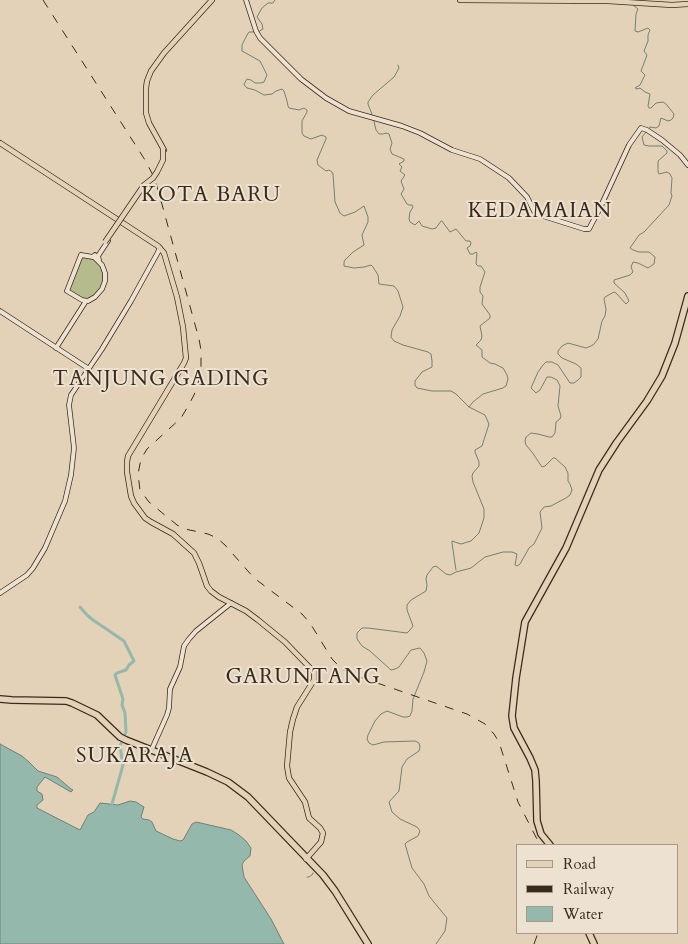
<!DOCTYPE html>
<html>
<head>
<meta charset="utf-8">
<style>
	body { margin:0 }
	#map { position:relative; width:688px; height:944px; overflow:hidden; background:#e4d2b8; font-family:Cardo,serif }
	canvas { display:block }
	.legend { position:absolute; left:516px; top:844px; width:162px; height:90px; box-sizing:border-box; background:#ede2d1; border:1px solid #a59989; margin:0; padding:6px 9px; list-style:none; font-size:15px; color:#382b1d }
	.legend li { display:flex; align-items:center; gap:10px; height:25px }
	.legend b { width:25px; border:1px solid #a59989 }
</style>
</head>
<body>
<div id="map">
<canvas width="688" height="944"></canvas>
<ul class="legend">
<li><b style="height:6px;background:#e4d2b8"></b>Road</li>
<li><b style="height:6px;background:#382b1d"></b>Railway</li>
<li><b style="height:14px;background:#95b8ad"></b>Water</li>
</ul>
</div>
<script>
const c = document.querySelector('canvas').getContext('2d');
c.lineJoin = 'round';
function paint(path, color) { c.fillStyle = color; c.fill(path, 'evenodd'); }
const poly = rows => new Path2D(rows.map(r => 'M' + r).join(''));
function stroke(path, color, width, dash) { c.strokeStyle = color; c.lineWidth = width; c.lineCap = dash ? 'butt' : 'round'; c.setLineDash(dash || []); c.stroke(path); }
function drawText(font, color, halo, rows, align = 'center') {
  c.font = font + ' Cardo,serif'; c.lineWidth = 4; c.setLineDash([]); c.textBaseline = 'middle'; c.strokeStyle = halo; c.fillStyle = color; for (const [text, x, y, turn = 0] of rows) {
    c.save(); c.translate(x, y); c.rotate((+turn || 0) * Math.PI / 180); c.textAlign = isNaN(turn) ? turn : align; if (halo) c.strokeText(text, 0, 0); c.fillText(text, 0, 0); c.restore();
  }
}
paint(poly([
	[81,255,94,258,100,262,105,277,101,292,88,301,67,291]
]), '#b6bb8d');
const water = poly([
	[0,744,22,756,29,762,38,771,57,777,71,789,73,790,71,792,45,777,37,787,37,791,42,794,43,800,37,805,37,808,80,830,88,815,94,812,100,803,118,805,130,801,136,802,144,807,141,817,143,819,149,820,152,822,156,831,173,839,180,841,183,840,192,824,196,822,231,830,239,835,246,841,251,848,250,856,244,861,242,865,244,877,271,919,284,944,0,944,0,744]
]);
paint(water, '#95b8ad');
stroke(water, '#708073', 1);
stroke(poly([
	[632,4,638,9,636,14,635,31,638,32,648,28,650,30,648,35,648,41,644,51,647,55,641,71,645,75,640,85,635,88,637,89,640,88,645,92,650,94,648,106,649,108,651,108,656,103,663,102,666,104,674,114,673,118,671,120,668,121,661,118,659,126,656,128,650,127,648,129],
	[254,32,249,32,247,35,242,45,242,51,260,61,267,75,264,82,261,83,255,83,251,80,247,79,244,84,245,86,247,88,255,90,264,95,272,94,276,91,282,89,284,91,287,101,288,106,289,108,299,110,304,108,307,110,307,112,302,121,302,133,304,136,311,139,322,135,326,137,326,139,317,160,318,165,326,171,329,170,332,172,333,174,335,202,340,213,344,216,355,212,364,206,368,217,368,222,362,235,364,245,353,252,345,260,344,262,344,266,354,268,364,267,371,265,373,267,378,275,379,284,394,286,398,291,403,307,400,316,392,330,391,337,394,341,403,345,428,352,431,354,432,361,432,367,422,372,415,381,415,385,417,388,432,391,451,391,456,394,469,407,485,415,489,424,482,446,475,450,475,452,479,462,479,466,473,473,472,476,473,482,484,509,484,518,479,533,471,541,461,544,452,541,452,543,456,570],
	[258,32,263,29,262,24,257,17,262,8,268,3,273,3,275,0],
	[398,65,399,68,394,77,373,95,368,102,368,104,373,117,376,130,379,134,383,134,386,133,389,134,392,143,390,149,392,154,404,159,404,161,399,164,402,167,400,171,405,175,401,181,404,189,401,194,407,204,409,205,412,205,413,207,410,212,409,219,410,222,415,225,419,221,422,226,432,229,436,228,441,221,442,221,450,232,456,229,466,241,470,241,471,243,470,246,467,248,470,254,473,254,476,252,477,253,476,264,478,266,481,266,485,272,480,287,480,292,483,296,482,304,490,315,490,318,480,326,482,336,481,340,476,345,482,350,482,357,490,363,495,364,503,368,507,375,508,379,506,386,503,388,483,394,473,402,469,407],
	[307,877,309,877,313,874,313,873],
	[436,944,445,931,447,918,429,896,424,884,412,868,405,844,407,842,418,836,420,831,417,827,400,819,392,812,389,802,399,791,402,767,407,759,419,751,420,747,419,743,415,741,384,742,373,745,369,743,367,739,368,735,375,721,381,714,387,711,403,717,407,717,410,716,412,711,413,699,424,672,427,661,424,653,420,648,411,650,399,667,395,669,391,670,370,651,362,646,357,639,357,633,362,628,368,628,407,633,410,630,413,626,407,610,407,605,411,600,426,591,427,585,426,579,427,575,433,567,436,566,446,574,450,575,456,572,471,568,485,557,503,552,512,552,517,554,515,565,517,566,520,564,529,548,534,544,542,528,540,512,544,507,551,506,566,498,570,495,572,490,570,484,568,481,568,473,565,467,555,458,553,458,545,466,542,467,532,452,526,445,525,441,526,437,531,433,538,434,549,437,552,437,555,433,556,422,560,419,561,416,558,406,560,386,557,380,551,377,547,377,540,390,536,393,531,388,538,372,543,365,546,362,552,362,558,365,570,383,574,383,578,380,581,377,581,368,576,364,562,358,558,354,558,351,562,346,568,343,586,348,593,345,598,339,602,321,605,316,606,309,604,299,605,297,614,292,616,293,626,304,629,301,625,293,614,283,614,280,630,275,633,272,631,267,633,262,638,263,648,268,654,264,655,257,649,252,639,252,633,250,630,248,639,235,644,232,669,205,672,196,671,193,672,178,670,174,667,172,659,174,658,172,658,161,667,153,667,151,662,146,649,146,644,145,642,137,646,132]
]), '#708073', 1);
stroke(poly([
	[80,607,87,615,93,620,124,641,134,661,129,665,126,670,117,673,115,675,123,699,122,705,125,713,126,732,120,746,123,765,112,804]
]), '#95b8ad', 3);
const secondary = poly([
	[246,0,256,31,260,38,301,79,326,98,349,111,402,126,420,133,452,150,480,159,509,178,527,197,534,211,543,216,584,229,589,229,600,208,629,145,641,128,647,130,662,140,680,155,688,165],
	[81,255,93,257,95,255,95,258,102,265,105,273,105,281,102,289,95,297,88,301,82,300,67,291,81,255],
	[99,260,98,256,108,241],
	[0,311,89,369],
	[56,348,86,301],
	[0,593,27,575,33,568,45,548,65,501,71,475,74,448,69,405,71,395,102,349,131,301,157,254,160,248],
	[151,751,167,715,169,708,170,689,180,667,184,646,189,639,196,631,231,603]
]);
const primary = poly([
	[460,0,608,1,672,5,688,4],
	[0,143,158,246,164,253,177,297,183,327,186,358,184,363,128,456,127,462,127,472,131,496,134,503,145,518,151,522,173,534,194,553,199,563,207,586,211,591,219,597,246,611,258,620,285,642,314,672,314,680,297,707,293,719,290,732,287,766,289,778,305,802,309,818,320,828,323,833,321,842,306,859],
	[164,150,149,123,146,113,146,88,147,81,151,71,164,53,212,0]
]);
const highway = poly([
	[0,699,12,700,66,701,72,703,97,715,120,737,126,740,207,772,228,782,248,797,323,875,335,891,368,944],
	[550,845,541,834,537,821,536,781,535,770,530,758,514,728,512,716,516,678,525,622,566,548,599,470,617,442,647,401,662,376,675,343,688,296],
	[589,933,594,944]
]);
stroke(secondary, '#382b1d', 5.5);
stroke(primary, '#382b1d', 6);
stroke(highway, '#382b1d', 8);
stroke(secondary, '#ede2d1', 4);
stroke(primary, '#e4d2b8', 4.5);
stroke(highway, '#e4d2b8', 5.5);
stroke(poly([
	[43,0,145,160,155,179,199,339,201,350,201,368,198,384,194,395,187,408,181,418,147,449,141,459,138,474,140,490,149,502,177,525,185,529,208,534,217,538,225,545,254,578,302,614,310,623,332,659,342,669,351,674,467,714,485,724,494,734,499,742,518,802,540,845],
	[534,944,538,933]
]), '#382b1d', 1, [9, 9]);
const primaryBridge = poly([
	[105,242,144,185,153,178,157,172,163,160,163,149]
]);
stroke(primaryBridge, '#382b1d', 6, []);
stroke(primaryBridge, '#e4d2b8', 4.5);
c.letterSpacing = '1px';
drawText('21px', '#382b1d', '#ede2d1', [
	["KOTA BARU",211,196],
	["KEDAMAIAN",540,212],
	["TANJUNG GADING",161,380],
	["GARUNTANG",303,678],
	["SUKARAJA",135,757]
]);
c.letterSpacing = '0px';
</script>
</body>
</html>
